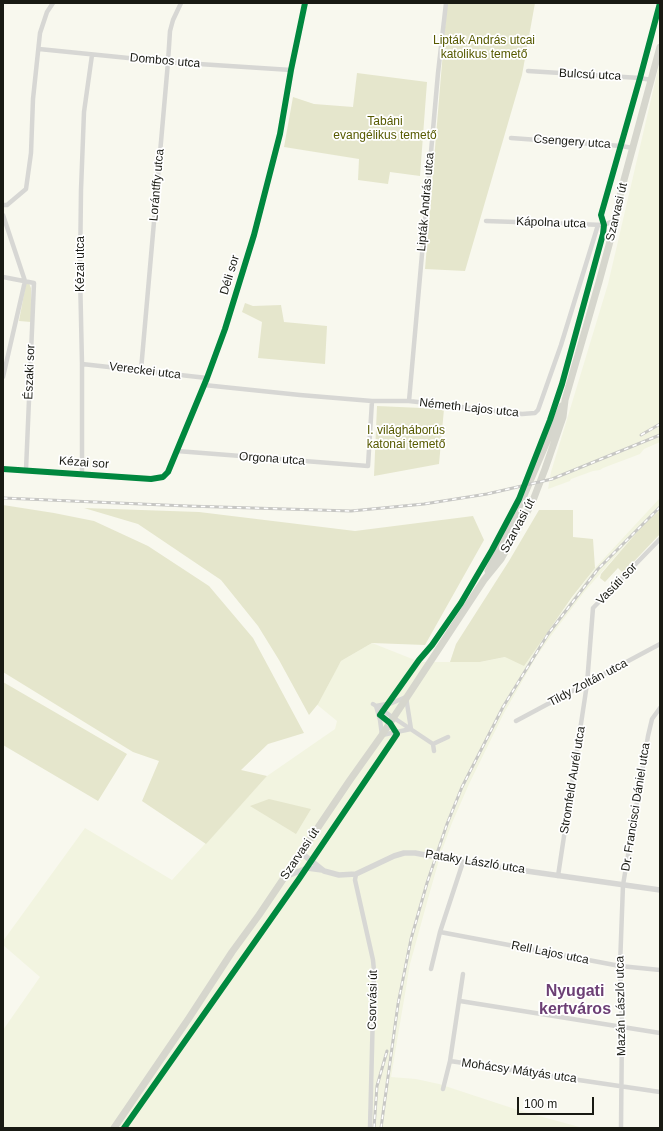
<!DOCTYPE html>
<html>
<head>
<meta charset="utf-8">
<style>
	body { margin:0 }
	#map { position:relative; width:663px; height:1131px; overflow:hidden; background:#f8f8ee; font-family:Helvetica,sans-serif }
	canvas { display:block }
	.frame { position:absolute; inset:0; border:4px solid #191a13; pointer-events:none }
	.scale { position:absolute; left:517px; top:1097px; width:77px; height:18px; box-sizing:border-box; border:2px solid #191a13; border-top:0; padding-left:5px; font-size:12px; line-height:14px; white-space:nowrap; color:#191a13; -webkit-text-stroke:3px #fff; paint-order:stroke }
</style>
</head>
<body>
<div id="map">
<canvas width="663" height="1131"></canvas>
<div class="frame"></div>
<div class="scale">100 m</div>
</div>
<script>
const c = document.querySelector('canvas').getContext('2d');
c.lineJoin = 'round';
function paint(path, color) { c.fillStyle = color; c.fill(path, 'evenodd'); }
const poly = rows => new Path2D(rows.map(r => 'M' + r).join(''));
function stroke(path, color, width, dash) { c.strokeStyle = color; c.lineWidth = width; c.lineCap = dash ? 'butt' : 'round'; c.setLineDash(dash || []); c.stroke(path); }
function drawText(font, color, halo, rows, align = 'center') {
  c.font = font + ' Helvetica,sans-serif'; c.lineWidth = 3.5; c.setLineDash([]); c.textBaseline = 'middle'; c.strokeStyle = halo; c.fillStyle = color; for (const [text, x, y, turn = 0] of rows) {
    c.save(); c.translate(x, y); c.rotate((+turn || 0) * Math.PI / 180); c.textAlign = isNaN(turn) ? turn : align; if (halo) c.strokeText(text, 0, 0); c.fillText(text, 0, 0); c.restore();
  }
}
paint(poly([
	[660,61,660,442,644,449,640,454,603,468,600,470,593,471,571,479,570,481,548,489,551,472,608,284],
	[660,498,660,510,643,525,585,591,553,633,536,657,504,713,469,784,452,823,441,853,429,895,410,964,391,1077,416,1079,439,1084,521,1111,583,1128,3,1128,3,1030,40,977,3,945,3,941,85,828,172,880,267,776,335,729,337,721,315,703,341,661,372,643,420,662,480,662,505,657,551,627,595,568]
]), '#f2f4e0');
paint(poly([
	[447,3,535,3,522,75,465,271,425,269],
	[357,73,427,82,420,176,390,172,388,184,358,180,359,159,284,147,293,97,314,104,353,107],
	[26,283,29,283,31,288,31,322,19,321],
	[245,303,253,306,281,305,284,322,327,326,325,364,258,358,262,322,242,312],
	[377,406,444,409,439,464,374,476],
	[3,505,54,513,94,521,148,546,209,586,253,638,304,733,268,744,241,770,267,776,206,844,142,801,159,761,133,752,3,672],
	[84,508,199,512,355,531,473,516,484,540,425,645,372,643,341,661,318,704,309,715,279,660,258,626,221,580,138,524],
	[539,510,573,510,573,537,593,539,595,568,572,597,524,666,505,657,480,662,450,662,456,644,509,561],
	[660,510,660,534,623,573,618,568,605,582,600,578,601,574,643,525],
	[3,682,127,754,98,801,3,745],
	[269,799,311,809,296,834,250,806]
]), '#e5e6cc');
stroke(poly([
	[39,49,168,62,291,70],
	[528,71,640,78,651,80],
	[511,138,621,146,633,148],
	[3,205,7,205,26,189,31,153,33,99,40,33,47,12,53,3],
	[3,215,25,281,3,377],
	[486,221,604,225,615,220],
	[3,277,34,283,26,470],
	[82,364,207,378],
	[141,370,168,62,170,31,173,20,181,3],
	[204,385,300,395,372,401,409,401,522,414,535,413,538,410,561,345,598,225],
	[409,401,438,73,446,3],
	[177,451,368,466,372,401],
	[3,469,151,479,163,477,168,472,207,378,225,329,254,235,280,134,291,70,305,3],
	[82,474,82,364,80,273,81,190,84,112,92,55],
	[406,697,411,729,382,735,380,720,376,706,392,703,406,697],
	[373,704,433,744,434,751],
	[516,721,660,644],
	[433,744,448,737],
	[356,874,355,880,373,960,374,971,370,1128],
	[558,876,587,684,593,608,660,539],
	[440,932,620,966,660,970],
	[431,969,440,932,463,862],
	[460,1001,660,1033],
	[450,1061,660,1092],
	[443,1089,450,1061,463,974],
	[621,1128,622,1027,620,966,623,885,648,736,652,719,660,708]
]), '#d7d7d4', 4.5);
stroke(poly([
	[300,852,324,871,339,875,356,874,394,856,404,853,415,853,463,862,660,890],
	[285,877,307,868,322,870]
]), '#d7d7d4', 5.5);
stroke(poly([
	[488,571,520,505,562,406],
	[114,1128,189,1018,232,952,259,915,350,780,382,735,484,580,501,559,532,503,545,469,563,417,565,400,599,282,612,234,621,191,660,47]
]), '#d6d6cd', 7);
const rail = poly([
	[641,435,660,424],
	[3,498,187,506,351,511,424,504,487,494,552,479,660,435],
	[374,1128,377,1086,387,1051],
	[381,1128,398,1004,411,939,427,883,447,824,462,787,503,707,548,634,598,569,660,507]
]);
stroke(rail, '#c7c7c4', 3);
stroke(rail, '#fff', 1.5, [4.5]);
stroke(poly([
	[3,469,151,479,163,477,168,472,207,378,225,329,254,235,280,134,291,70,305,3],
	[124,1128,299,879,397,734,390,723,380,715,419,660,432,645,461,603,492,550,519,499,550,420,562,384,603,234,604,225,601,215,640,78,660,3]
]), '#00873e', 6);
drawText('12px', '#575a00', '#fff', [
	["Lipták András utcai",484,41],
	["katolikus temető",484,55],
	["Tabáni",385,122],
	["evangélikus temető",385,136],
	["I. világháborús",406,431],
	["katonai temető",406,445]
]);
drawText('12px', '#191a13', '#fff', [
	["Dombos utca",165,61,5],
	["Bulcsú utca",590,75,3],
	["Csengery utca",572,142,4],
	["Lorántffy utca",157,185,-85],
	["Lipták András utca",426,202,-85],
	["Szarvasi út",617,212,-77],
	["Kápolna utca",551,223,2],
	["Kézai utca",81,264,-90],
	["Déli sor",230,275,-73],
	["Vereckei utca",145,371,7],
	["Északi sor",30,372,-88],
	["Németh Lajos utca",469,408,6],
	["Orgona utca",272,459,4],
	["Kézai sor",84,463,4],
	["Szarvasi út",518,526,-62],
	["Vasúti sor",617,584,-46],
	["Tildy Zoltán utca",588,683,-28],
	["Stromfeld Aurél utca",573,780,-81],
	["Dr. Francisci Dániel utca",636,807,-81],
	["Szarvasi út",300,854,-56],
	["Pataky László utca",475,862,9],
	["Rell Lajos utca",550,953,11],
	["Csorvási út",373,1000,-89],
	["Mazán László utca",621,1006,-91],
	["Mohácsy Mátyás utca",519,1071,8]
]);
drawText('bold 16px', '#6c3f74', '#fff', [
	["Nyugati",575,992],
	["kertváros",575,1010]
]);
</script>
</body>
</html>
